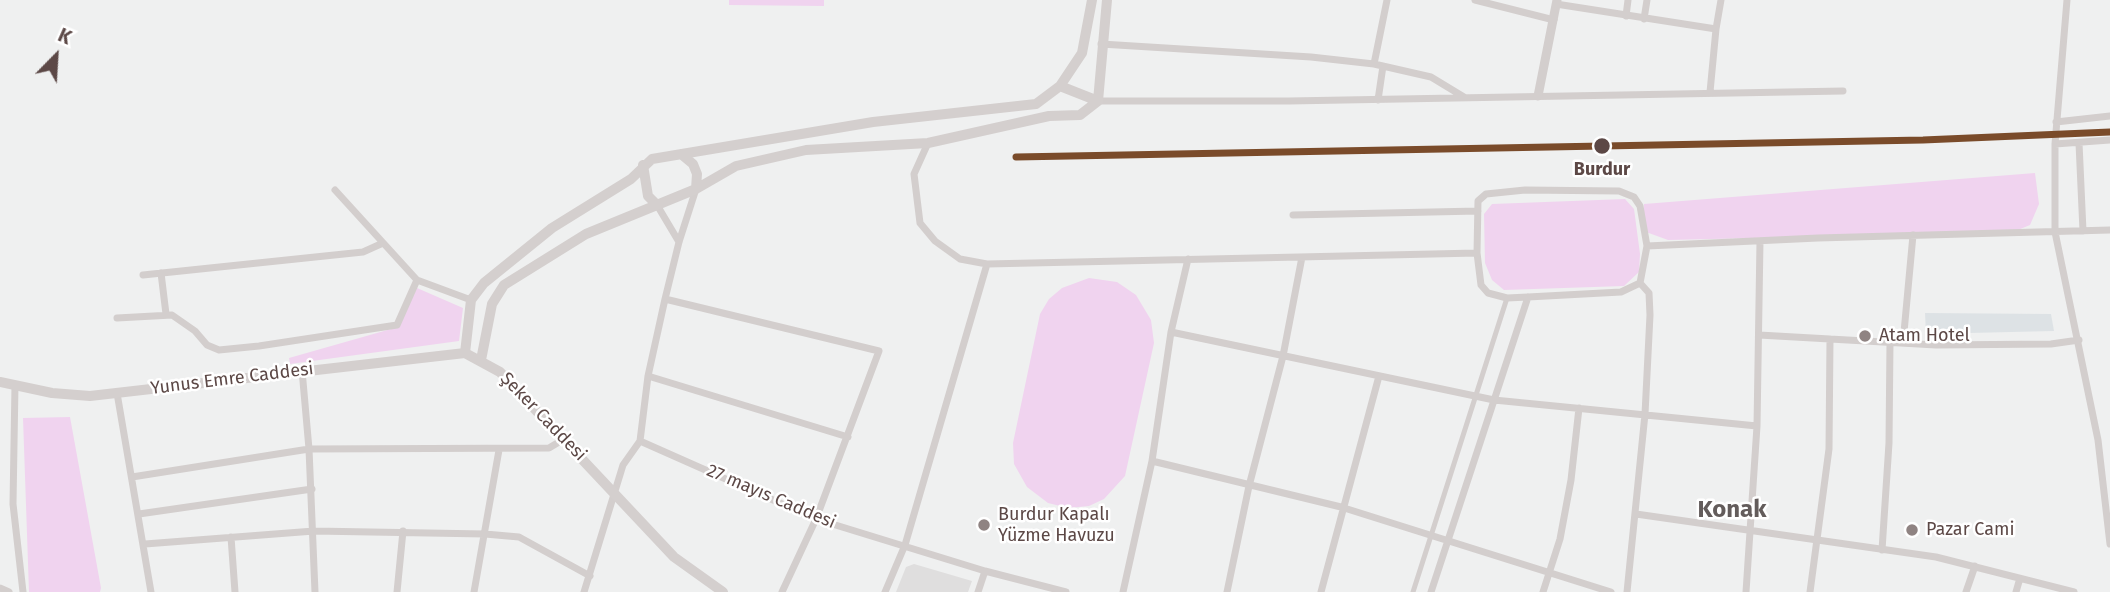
<!DOCTYPE html>
<html>
<head>
<meta charset="utf-8">
<style>
	body { margin:0 }
	#map { position:relative; width:2110px; height:592px; overflow:hidden; background:#eff0f0; font-family:"Fira Sans",sans-serif }
	canvas { display:block }
	.north { position:absolute; left:21px; top:21px; width:70px; height:70px; -webkit-text-stroke:5px #fff; paint-order:stroke; rotate:24deg; font-size:19px; font-weight:700; line-height:28px; text-align:center; color:#5c4846 }
	.north::after { content:''; display:block; margin:auto; width:24px; height:32px; background:#5c4846; clip-path:polygon(50% 0,100% 100%,50% 72%,0 100%) }
</style>
</head>
<body>
<div id="map">
<canvas width="2110" height="592"></canvas>
<div class="north">K</div>
</div>
<script>
const c = document.querySelector('canvas').getContext('2d');
c.lineJoin = 'round';
function paint(path, color) { c.fillStyle = color; c.fill(path, 'evenodd'); }
const poly = rows => new Path2D(rows.map(r => 'M' + r).join(''));
function stroke(path, color, width, dash) { c.strokeStyle = color; c.lineWidth = width; c.lineCap = dash ? 'butt' : 'round'; c.setLineDash(dash || []); c.stroke(path); }
function drawText(font, color, halo, rows, align = 'center') {
  c.font = font + ' "Fira Sans",sans-serif'; c.lineWidth = 5; c.setLineDash([]); c.textBaseline = 'middle'; c.strokeStyle = halo; c.fillStyle = color; for (const [text, x, y, turn = 0] of rows) {
    c.save(); c.translate(x, y); c.rotate((+turn || 0) * Math.PI / 180); c.textAlign = isNaN(turn) ? turn : align; if (halo) c.strokeText(text, 0, 0); c.fillText(text, 0, 0); c.restore();
  }
}
paint(poly([
	[1925,313,2051,314,2054,331,1926,334]
]), '#dde2e5');
paint(poly([
	[914,564,972,581,968,592,896,592,906,567]
]), '#dfdede');
paint(poly([
	[729,0,824,0,824,6,729,5],
	[2035,173,2039,204,2030,225,2013,232,1668,240,1646,232,1644,223,1644,204],
	[1625,199,1634,209,1640,254,1639,272,1624,286,1504,290,1492,280,1485,263,1484,214,1492,204],
	[1089,278,1117,282,1136,295,1151,320,1154,343,1125,476,1104,499,1089,506,1068,508,1048,503,1027,487,1014,464,1013,443,1040,314,1049,299,1062,288],
	[417,288,463,308,459,341,290,364,289,358,398,327],
	[70,417,101,588,100,592,29,592,23,418]
]), '#f0d3ef');
stroke(poly([
	[1413,592,1507,298]
]), '#d3cecd', 5);
stroke(poly([
	[1475,0,1554,20],
	[2067,0,2055,144,2055,232,2098,440,2110,544],
	[1556,4,1716,29,1710,92],
	[1626,16,1628,0],
	[1644,19,1647,0],
	[1716,29,1721,0],
	[1101,44,1311,57,1374,64,1431,77,1464,97],
	[1374,64,1387,0],
	[1378,100,1383,66],
	[1098,101,1289,101,1843,91],
	[2056,122,2110,116],
	[928,143,914,174,920,223,935,241,960,259,987,264,1477,253,1481,285,1488,293,1507,298,1528,297,1621,292,1640,283,1647,246],
	[2079,143,2083,231],
	[2055,144,2110,140],
	[335,190,417,280,471,300],
	[657,205,679,242],
	[1293,215,1478,211],
	[1477,253,1478,201,1486,194,1525,190,1619,191,1634,197,1640,206,1647,246,1818,238,2110,230],
	[161,273,166,314],
	[143,275,363,252,383,243],
	[665,299,879,351,816,519,782,592],
	[117,318,172,315,195,331,207,345,219,350,259,346,397,325,417,280],
	[1171,332,1494,400,1757,426],
	[1759,335,1936,345,2051,344,2079,340],
	[1903,343,1913,235],
	[302,370,309,449,315,592],
	[648,376,848,437],
	[15,385,13,504,23,592],
	[117,393,151,592],
	[640,441,816,519,985,571,1066,592],
	[1152,461,1341,507,1611,592],
	[132,477,309,449,549,448,564,439],
	[139,514,312,489],
	[1636,514,1936,557,2074,592],
	[231,537,235,592],
	[145,544,314,531,485,534,519,537,590,576],
	[1882,550,1889,443,1890,342],
	[0,588,9,592],
	[397,592,403,531],
	[474,592,499,450],
	[584,592,623,465,640,441,648,376,665,299,679,242,696,189],
	[885,592,905,545,987,264],
	[978,592,985,571],
	[1123,592,1152,461,1171,332,1188,259],
	[1227,592,1249,486,1283,356,1302,257],
	[1321,592,1379,376],
	[1431,592,1528,297],
	[1543,592,1560,539,1571,480,1579,408],
	[1627,592,1645,414,1650,315,1649,293,1640,283],
	[1746,592,1757,426,1760,241],
	[1810,592,1829,449,1830,339],
	[1966,592,1975,566],
	[2016,592,2020,578]
]), '#d3cecd', 7);
stroke(poly([
	[1538,96,1557,0]
]), '#d3cecd', 9);
stroke(poly([
	[1060,86,1098,101],
	[681,154,693,164,697,174,696,189],
	[643,165,648,196,657,205],
	[465,353,471,300,484,283,552,228,631,179,652,159,873,122,1036,104,1060,86,1082,53,1092,0],
	[481,360,492,304,504,285,586,234,696,189,736,166,806,150,928,143,1049,116,1080,115,1098,101,1107,0],
	[0,382,52,393,90,396,465,353,500,372,674,557,723,592]
]), '#d4cfce', 10);
stroke(poly([
	[1016,157,1923,140,2110,132]
]), '#7a4b2a', 7);
for (const [x, y, r, color] of [
	[1602,146,9,"#5c4846"],
	[1865,336,7,"#8f8382"],
	[984,525,7,"#8f8382"],
	[1912,530,7,"#8f8382"]
]) { const dot = new Path2D(); dot.arc(x, y, r, 0, 2 * Math.PI); c.fillStyle = color; c.fill(dot); stroke(dot, '#fff', 2.5); }
drawText('bold 18px', '#5c4846', '#fff', [
	["Burdur",1602,170]
]);
drawText('18px', '#5c4846', '#fff', [
	["Atam Hotel",1879,336],
	["Burdur Kapalı",998,515],
	["Yüzme Havuzu",998,536],
	["Pazar Cami",1926,530]
], 'left');
drawText('18px', '#5c4846', '#fff', [
	["Yunus Emre Caddesi",232,379,-7],
	["Şeker Caddesi",543,417,46],
	["27 mayıs Caddesi",771,497,23]
]);
drawText('bold 24px', '#635c5b', '#fff', [
	["Konak",1732,510]
]);
</script>
</body>
</html>
